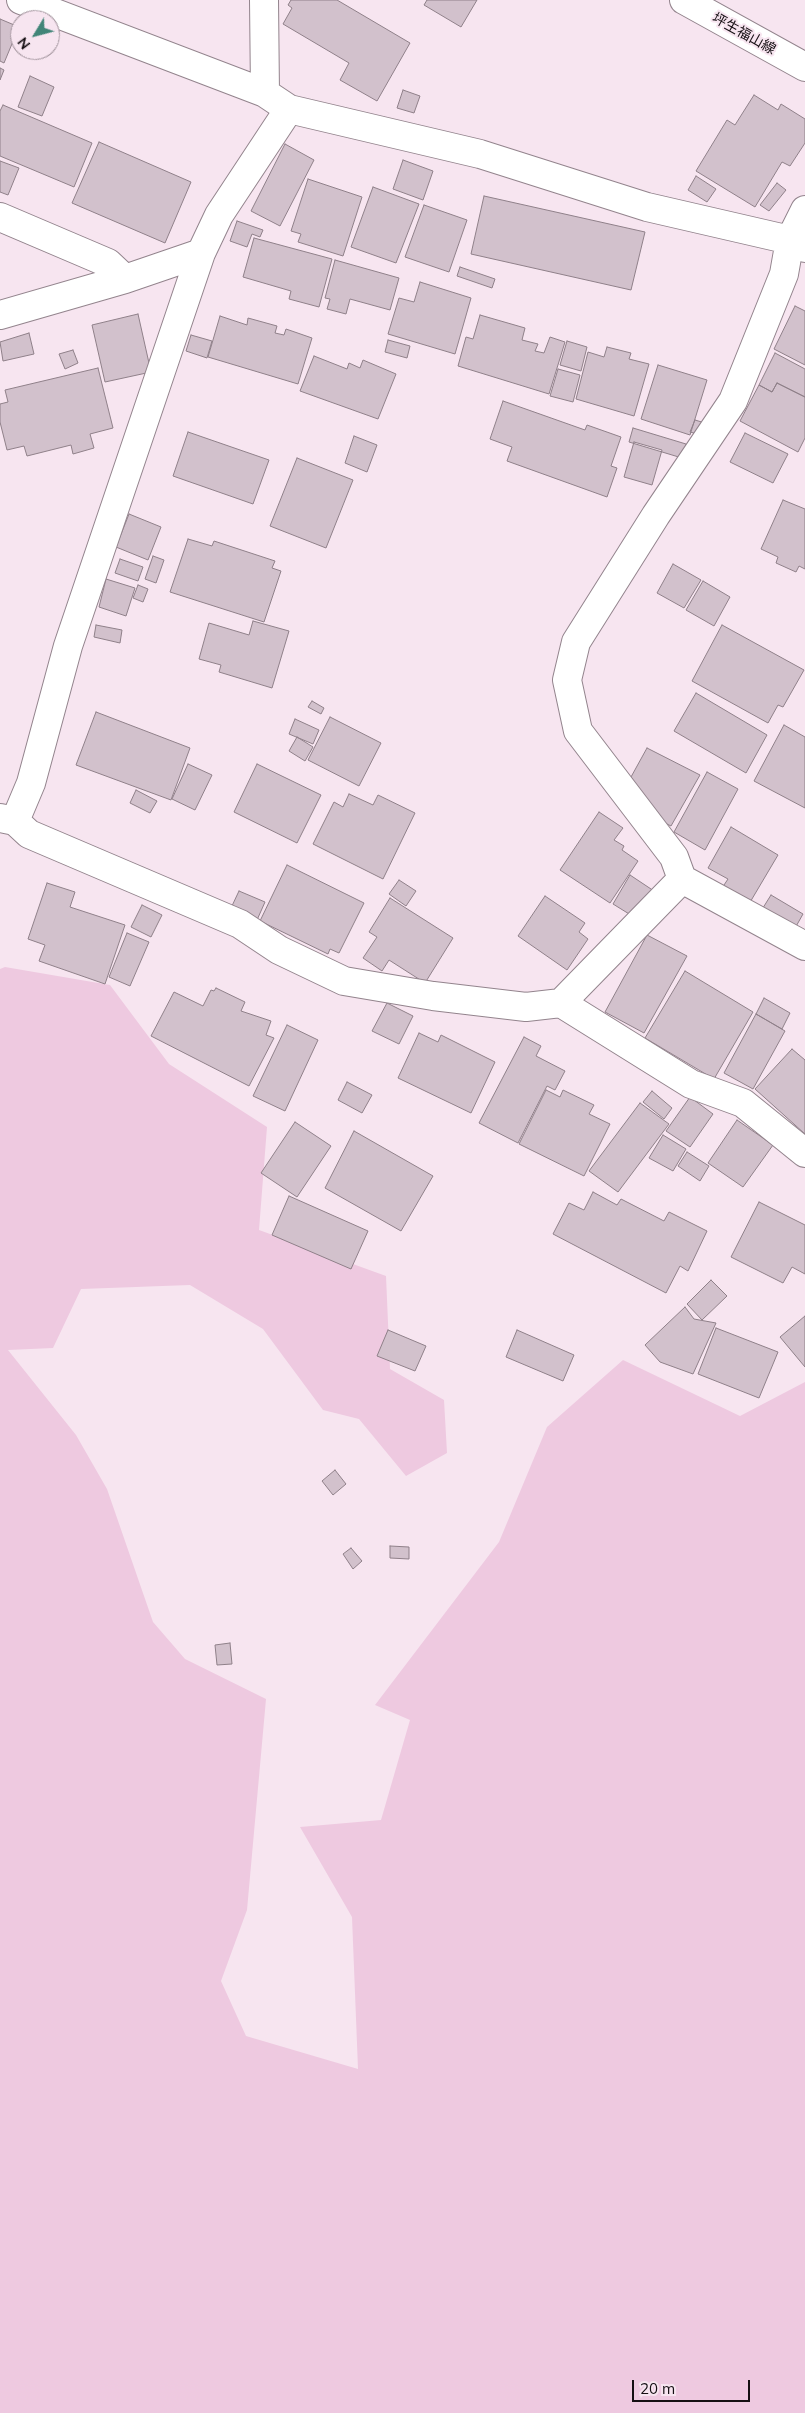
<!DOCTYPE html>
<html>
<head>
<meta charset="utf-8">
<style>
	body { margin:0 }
	#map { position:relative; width:805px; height:2413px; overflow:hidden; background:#f7e5f0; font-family:Mulish,sans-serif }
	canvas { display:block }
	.north { position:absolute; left:10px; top:10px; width:50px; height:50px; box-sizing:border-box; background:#f7e5f0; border:1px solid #9d8f98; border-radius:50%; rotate:233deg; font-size:14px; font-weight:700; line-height:20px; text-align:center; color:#150f13 }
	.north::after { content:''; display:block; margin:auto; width:18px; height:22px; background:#418578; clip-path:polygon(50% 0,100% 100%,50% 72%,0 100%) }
	.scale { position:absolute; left:632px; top:2380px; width:118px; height:22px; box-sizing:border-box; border:2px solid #150f13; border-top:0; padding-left:6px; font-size:15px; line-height:18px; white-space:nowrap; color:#150f13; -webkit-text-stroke:4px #f7e5f0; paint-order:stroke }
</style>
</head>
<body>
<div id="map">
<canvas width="805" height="2413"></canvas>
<div class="north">N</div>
<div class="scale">20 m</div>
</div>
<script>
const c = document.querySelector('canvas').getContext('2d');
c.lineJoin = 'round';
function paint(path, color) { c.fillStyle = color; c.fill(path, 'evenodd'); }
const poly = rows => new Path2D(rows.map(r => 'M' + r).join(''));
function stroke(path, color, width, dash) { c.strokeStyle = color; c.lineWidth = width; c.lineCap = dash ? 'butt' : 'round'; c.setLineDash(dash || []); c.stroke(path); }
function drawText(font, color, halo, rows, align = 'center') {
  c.font = font + ' Mulish,"Noto Sans JP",sans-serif'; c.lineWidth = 4; c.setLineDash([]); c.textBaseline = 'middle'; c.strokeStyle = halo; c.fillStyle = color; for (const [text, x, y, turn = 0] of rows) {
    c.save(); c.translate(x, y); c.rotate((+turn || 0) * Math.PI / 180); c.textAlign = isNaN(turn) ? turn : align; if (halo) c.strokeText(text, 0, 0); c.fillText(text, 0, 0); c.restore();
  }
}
paint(poly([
	[5,967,110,985,169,1064,267,1127,259,1230,386,1276,390,1369,444,1400,447,1453,406,1476,359,1419,323,1410,263,1329,190,1285,81,1289,53,1348,8,1350,76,1435,107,1489,153,1622,185,1659,266,1699,247,1910,221,1981,246,2036,358,2069,352,1917,300,1827,381,1820,410,1720,375,1705,499,1542,547,1427,623,1360,740,1416,805,1382,805,2413,0,2413,0,969]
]), '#eec9e0');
const building = poly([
	[291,0,337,0,410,43,377,101,340,80,349,63,283,24,292,8,288,5,291,0],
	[427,0,477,0,461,27,424,5,427,0],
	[0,19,19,27,4,63,0,61,0,19],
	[0,68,4,70,0,80,0,68],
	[30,76,54,87,42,116,18,107,30,76],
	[403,90,420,96,414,113,397,108,403,90],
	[754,95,778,110,781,104,805,119,805,143,790,166,782,162,755,207,696,171,727,120,735,125,754,95],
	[3,105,92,143,74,187,0,156,0,111,3,105],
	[99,142,191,182,165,243,72,203,99,142],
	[285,144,314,160,280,226,251,211,285,144],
	[403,160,433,171,423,200,393,189,403,160],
	[0,161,19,168,8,195,0,192,0,161],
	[696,176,716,189,707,202,688,190,696,176],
	[308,179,362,197,343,256,298,242,301,234,291,231,308,179],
	[777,183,786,190,769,211,760,205,777,183],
	[373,187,419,204,396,263,351,247,373,187],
	[484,196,645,232,631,290,471,254,484,196],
	[424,205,467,220,449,272,405,257,424,205],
	[237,221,263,230,260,237,252,234,247,247,230,241,237,221],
	[254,238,332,259,319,307,289,299,291,291,243,277,254,238],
	[335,260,399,278,390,310,350,299,346,314,327,309,330,299,325,298,335,260],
	[460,267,495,279,492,288,457,276,460,267],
	[420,282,471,298,455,354,388,334,399,298,414,302,420,282],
	[795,306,805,311,805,365,774,349,795,306],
	[138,314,151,372,105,382,92,325,138,314],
	[480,315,525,328,522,340,538,344,535,351,544,353,550,337,565,342,549,394,458,366,466,337,473,339,480,315],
	[220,316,247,325,248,318,277,326,275,333,284,335,286,329,312,338,298,384,208,357,220,316],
	[29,333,34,354,3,361,0,342,29,333],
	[191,335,212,341,207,358,186,351,191,335],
	[388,340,410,346,407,358,385,352,388,340],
	[567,341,587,347,581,371,560,365,567,341],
	[607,347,631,353,629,359,649,364,634,416,576,399,588,352,604,357,607,347],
	[73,350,78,363,65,369,59,354,73,350],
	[775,353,805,369,805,397,777,383,772,392,759,385,775,353],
	[314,356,347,369,349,363,360,368,363,360,396,374,378,419,300,391,314,356],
	[658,365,707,380,690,435,641,419,658,365],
	[98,368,113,428,90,434,94,448,73,454,71,445,27,456,24,446,7,450,0,422,0,404,8,402,5,390,98,368],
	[558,369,580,375,573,402,550,396,558,369],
	[777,383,805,397,805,438,798,452,740,421,759,385,772,392,777,383],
	[503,401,585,430,587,425,621,437,611,466,617,468,607,497,507,461,512,447,490,439,503,401],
	[695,420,705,423,701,435,690,432,695,420],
	[633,428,686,444,682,458,629,442,633,428],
	[188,432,269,460,253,504,173,476,188,432],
	[745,433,788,454,773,483,730,462,745,433],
	[354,436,377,445,367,472,345,463,354,436],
	[634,442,662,450,652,485,624,477,634,442],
	[297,458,353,480,326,548,270,526,297,458],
	[783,500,805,509,805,569,799,566,796,572,776,563,778,557,761,549,783,500],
	[129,514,161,527,148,560,116,547,129,514],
	[188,539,212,546,214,541,275,561,272,568,281,571,264,622,170,592,188,539],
	[153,556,164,560,156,583,145,579,153,556],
	[120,559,143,567,138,581,115,573,120,559],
	[673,564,701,580,684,608,657,593,673,564],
	[106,579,135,588,126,616,99,607,106,579],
	[703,581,730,597,714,626,686,610,703,581],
	[138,585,148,589,143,602,133,598,138,585],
	[253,621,289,631,272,688,219,672,221,665,199,659,209,623,249,635,253,621],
	[96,625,122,630,120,643,94,637,96,625],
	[722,625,804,670,783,707,778,705,768,723,692,681,722,625],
	[696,693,767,735,746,773,674,731,696,693],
	[312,701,324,708,321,714,308,707,312,701],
	[96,712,190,748,171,800,76,765,96,712],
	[330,717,381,743,359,786,308,760,330,717],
	[295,719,319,730,313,744,289,734,295,719],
	[784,725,805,737,805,808,754,781,784,725],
	[297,737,313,747,305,761,289,751,297,737],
	[647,748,700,775,671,826,657,819,631,777,647,748],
	[188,764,212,775,195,810,172,799,188,764],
	[257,764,321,795,297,843,234,812,257,764],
	[707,772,738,789,705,850,674,832,707,772],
	[136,790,157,801,150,813,130,803,136,790],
	[349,794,373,805,378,795,415,813,383,879,313,844,334,802,343,807,349,794],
	[599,812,623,828,614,840,624,846,622,850,638,861,610,903,560,870,599,812],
	[731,827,778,855,749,904,722,888,728,879,708,868,731,827],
	[287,865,364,903,339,953,330,949,328,954,260,921,287,865],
	[630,875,654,891,634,917,613,904,630,875],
	[399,880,416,891,406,906,389,894,399,880],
	[47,883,75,892,70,907,125,925,105,984,39,961,45,945,28,939,47,883],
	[239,891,265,902,257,920,231,908,239,891],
	[771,895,803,914,794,930,761,911,771,895],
	[545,896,585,923,579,932,588,939,567,970,518,936,545,896],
	[390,898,453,938,425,983,389,960,382,971,363,958,377,937,369,932,390,898],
	[142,905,162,915,151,937,131,927,142,905],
	[127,933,149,942,130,986,109,977,127,933],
	[647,935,687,956,644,1033,605,1012,647,935],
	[685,971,753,1012,714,1079,645,1038,685,971],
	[216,988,245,1002,241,1011,271,1021,266,1035,274,1038,249,1086,151,1036,174,992,203,1006,211,990,214,991,216,988],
	[764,998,790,1013,782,1029,756,1014,764,998],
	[387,1003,413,1016,399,1044,372,1031,387,1003],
	[756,1014,785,1031,753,1089,724,1073,756,1014],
	[287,1025,318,1040,285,1111,253,1096,287,1025],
	[419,1033,438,1042,441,1035,495,1062,471,1113,398,1078,419,1033],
	[524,1037,541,1046,536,1056,565,1071,555,1090,547,1086,518,1143,479,1123,524,1037],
	[792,1049,805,1060,805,1134,755,1089,792,1049],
	[347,1082,372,1095,362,1113,338,1100,347,1082],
	[546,1090,560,1097,563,1090,594,1105,589,1114,610,1124,584,1176,519,1144,546,1090],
	[652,1091,672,1108,664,1119,643,1102,652,1091],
	[690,1097,713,1114,690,1147,666,1131,690,1097],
	[640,1103,669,1124,618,1192,589,1171,640,1103],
	[737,1120,773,1145,743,1187,708,1163,737,1120],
	[295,1122,331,1146,297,1197,261,1173,295,1122],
	[354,1131,433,1176,401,1231,325,1188,354,1131],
	[663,1135,686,1149,673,1171,649,1158,663,1135],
	[687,1152,709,1166,700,1181,678,1166,687,1152],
	[593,1192,617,1205,621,1199,664,1221,669,1212,707,1231,688,1271,680,1266,666,1293,553,1234,569,1203,584,1210,593,1192],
	[289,1196,368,1231,351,1269,272,1235,289,1196],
	[759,1202,805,1225,805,1274,792,1267,783,1283,731,1257,759,1202],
	[711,1280,727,1296,702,1320,687,1304,711,1280],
	[685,1307,694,1319,716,1323,693,1374,660,1362,645,1345,685,1307],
	[805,1316,805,1367,780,1337,805,1316],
	[716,1328,778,1352,759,1398,698,1374,716,1328],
	[388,1330,426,1346,415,1371,377,1356,388,1330],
	[517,1330,574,1355,563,1381,506,1357,517,1330],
	[335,1470,346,1484,333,1495,322,1481,335,1470],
	[390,1546,409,1547,409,1559,390,1558,390,1546],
	[351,1548,362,1561,353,1569,343,1554,351,1548],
	[230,1643,232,1664,217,1665,215,1645,230,1643]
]);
paint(building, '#d2c1cc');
stroke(building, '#8f8089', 1);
const minor = poly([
	[21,0,265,93,289,109,480,154,647,207,790,240,805,248],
	[264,0,265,93],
	[805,210,790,240,784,274,733,401,656,515,576,642,567,680,578,731,674,857,682,879,805,946],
	[0,217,108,263,125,279],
	[0,315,125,279,201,253,219,215,289,109],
	[0,818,15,821,29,834,240,924,279,950,344,981,433,996,526,1007,561,1003,691,1084,743,1103,805,1153],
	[15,821,31,783,68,646,201,253],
	[561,1003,682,879]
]);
const major = poly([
	[684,0,805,67]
]);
stroke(minor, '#93848d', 30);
stroke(major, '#93848d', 30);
stroke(minor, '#fff', 28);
stroke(major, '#fff', 28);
drawText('14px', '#150f13', '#f7e5f0', [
	["坪生福山線",744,34,29]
]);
</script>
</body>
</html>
